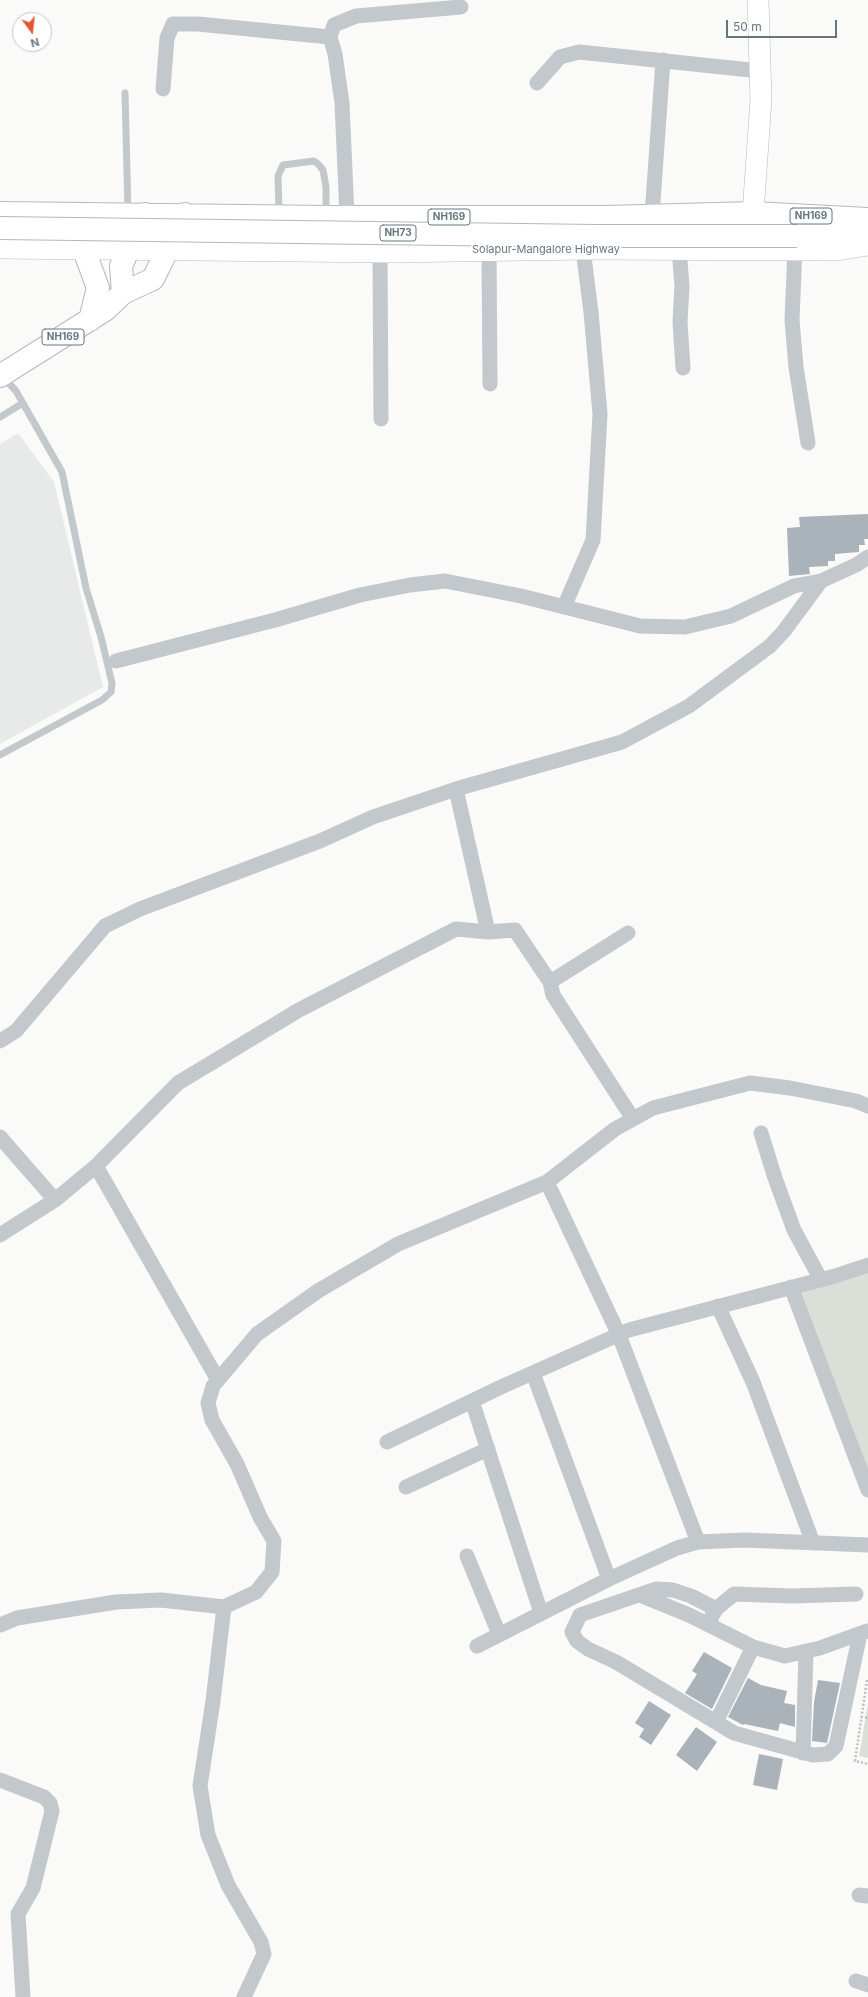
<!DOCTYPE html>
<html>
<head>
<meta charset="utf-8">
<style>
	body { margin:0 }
	#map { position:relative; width:868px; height:1997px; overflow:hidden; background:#fafaf8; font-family:Inter,sans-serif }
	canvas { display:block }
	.north { position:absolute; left:12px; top:12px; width:40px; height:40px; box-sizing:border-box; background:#fff; border:1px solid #c1c8cd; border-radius:50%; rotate:165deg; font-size:11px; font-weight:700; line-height:16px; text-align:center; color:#657683 }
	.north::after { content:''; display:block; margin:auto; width:14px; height:18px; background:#e4572e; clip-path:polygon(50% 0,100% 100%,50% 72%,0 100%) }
	.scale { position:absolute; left:726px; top:20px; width:111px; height:18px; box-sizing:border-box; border:2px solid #657683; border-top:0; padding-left:5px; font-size:12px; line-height:14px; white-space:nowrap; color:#657683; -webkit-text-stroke:3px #fff; paint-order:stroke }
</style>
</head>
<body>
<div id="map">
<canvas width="868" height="1997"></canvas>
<div class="north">N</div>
<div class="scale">50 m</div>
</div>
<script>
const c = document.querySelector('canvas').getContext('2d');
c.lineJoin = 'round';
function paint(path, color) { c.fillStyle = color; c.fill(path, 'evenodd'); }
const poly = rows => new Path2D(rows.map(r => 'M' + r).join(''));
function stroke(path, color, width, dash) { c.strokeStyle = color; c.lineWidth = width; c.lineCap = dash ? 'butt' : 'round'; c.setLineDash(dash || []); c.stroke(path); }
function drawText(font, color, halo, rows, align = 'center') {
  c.font = font + ' Inter,sans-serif'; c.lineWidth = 4; c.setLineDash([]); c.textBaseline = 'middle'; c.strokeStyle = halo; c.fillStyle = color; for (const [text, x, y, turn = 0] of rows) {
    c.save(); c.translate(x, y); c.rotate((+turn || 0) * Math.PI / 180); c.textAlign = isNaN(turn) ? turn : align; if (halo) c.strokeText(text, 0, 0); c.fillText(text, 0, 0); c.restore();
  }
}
paint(poly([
	[18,433,54,482,103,687,0,744,0,444]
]), '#e8e9e9');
paint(poly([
	[868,1271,868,1488,797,1293],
	[868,1703,868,1758,859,1756]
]), '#dadfd7');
paint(poly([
	[868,514,868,539,864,539,865,545,859,545,859,552,835,554,835,561,828,561,828,566,809,567,810,574,789,576,787,528,800,527,799,517],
	[704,1652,732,1668,712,1709,685,1693,697,1674,692,1671],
	[748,1678,761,1685,787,1691,784,1703,795,1705,795,1727,780,1723,778,1731,744,1724,743,1725,728,1717],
	[818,1680,840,1683,827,1743,812,1741,814,1702],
	[649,1701,671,1715,651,1745,639,1737,644,1729,635,1723],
	[696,1727,717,1742,697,1771,676,1755],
	[759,1754,783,1759,777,1790,753,1785]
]), '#aab3b9');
const secondary = poly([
	[753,213,761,100,758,0],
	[0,248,392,252,583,249,837,250,867,245]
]);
const highway = poly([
	[0,213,326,217,606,217,753,213,868,219],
	[797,236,868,240],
	[84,250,98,288,90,320],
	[123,293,121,266,145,214],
	[0,376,105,310,123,293,153,279,185,214]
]);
stroke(secondary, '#b3babf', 22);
stroke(highway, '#b4b9bd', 24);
stroke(poly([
	[867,1680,855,1761,868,1764],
	[861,1717,868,1718]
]), '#bbbfc2', 2.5, [2, 2]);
stroke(poly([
	[125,93,128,212],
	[279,214,278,176,283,165,314,161,318,164,323,170,326,187,326,215],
	[0,417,23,403],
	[0,755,102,700,111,692,112,683,101,637,86,588,62,472,16,391,3,377]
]), '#c3c8cc', 7);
stroke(poly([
	[537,83,560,57,579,52,760,71],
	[163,89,167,38,173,24,198,24,330,37],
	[347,216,342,103,335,54,330,37,334,25,356,16,461,7],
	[652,216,663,60],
	[679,249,682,286,680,322,683,368],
	[795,249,792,320,796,367,808,443],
	[489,250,490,384],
	[380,252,381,419],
	[564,607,593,540,600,414,591,312,583,249],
	[116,661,275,620,360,595,410,585,445,581,521,596,640,626,685,627,731,616,794,586,821,581,856,565,868,557],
	[456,789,488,932],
	[550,982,628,933],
	[0,1041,16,1031,105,926,140,909,320,841,373,817,456,789,622,742,689,706,770,646,784,631,821,581],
	[761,1133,775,1178,794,1230,821,1280],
	[0,1137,55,1200],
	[96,1166,218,1380],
	[547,1182,619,1335,698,1542],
	[0,1235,55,1200,96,1166,178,1083,299,1010,456,929,488,932,515,930,550,982,553,995,633,1119],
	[791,1287,868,1490],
	[718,1306,753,1382,813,1543],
	[533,1373,609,1579],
	[472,1401,541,1613],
	[387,1442,501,1387,629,1330,835,1276,868,1265],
	[406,1487,488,1449],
	[467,1556,499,1634],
	[640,1595,689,1615,753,1647,785,1656,820,1648,867,1631],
	[224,1607,213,1701,200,1786,208,1835,228,1885,261,1942,264,1954,244,1997],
	[716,1609,691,1596,673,1590,656,1589,580,1615,572,1632,577,1641,588,1649,616,1662,734,1733,813,1755,828,1754,836,1746,860,1634],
	[711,1618,716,1609,734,1594,792,1596,856,1594],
	[0,1625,17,1618,116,1602,161,1600,224,1607,256,1592,272,1572,274,1541,260,1517,237,1464,212,1420,208,1403,213,1386,257,1334,318,1291,398,1244,547,1182,615,1129,653,1108,750,1083,790,1088,856,1101,868,1106],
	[477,1646,609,1579,677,1548,698,1542,745,1540,868,1545],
	[716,1722,753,1647],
	[803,1753,806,1652],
	[0,1780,44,1797,50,1803,52,1811,33,1888,18,1914,23,1997],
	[859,1895,868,1896],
	[856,1981,868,1985]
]), '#c3c8cc', 15);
stroke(secondary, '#fff', 21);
stroke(highway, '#fff', 22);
const highwayBridge = poly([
	[0,228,596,236,797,236]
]);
stroke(highwayBridge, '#b4b9bd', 24, []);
stroke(highwayBridge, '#fff', 22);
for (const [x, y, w] of [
	[811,216,42],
	[449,217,42],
	[398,233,36],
	[63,337,42]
]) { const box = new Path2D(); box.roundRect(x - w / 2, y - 8, w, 16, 3); c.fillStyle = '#fff'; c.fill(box); stroke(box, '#657683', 1); }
drawText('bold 10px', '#657683', null, [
	["NH169",811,216],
	["NH169",449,217],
	["NH73",398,233],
	["NH169",63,337]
]);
drawText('11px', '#657683', '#fff', [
	["Solapur-Mangalore Highway",546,250]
]);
</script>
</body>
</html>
